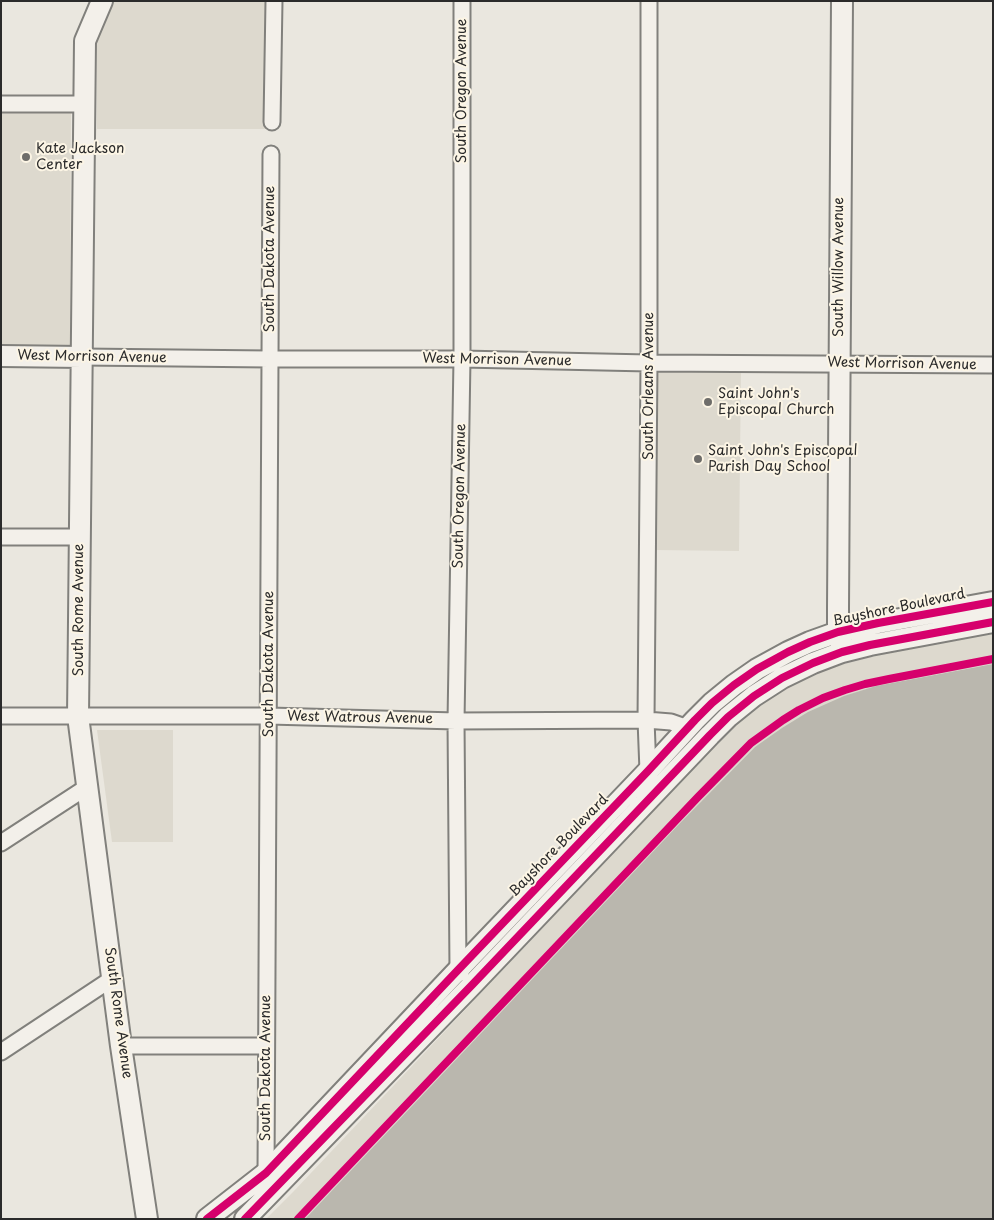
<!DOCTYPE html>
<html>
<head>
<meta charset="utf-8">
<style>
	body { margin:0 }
	#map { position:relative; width:994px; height:1220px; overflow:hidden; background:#eae7df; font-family:"Playpen Sans",sans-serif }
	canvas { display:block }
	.frame { position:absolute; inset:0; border:2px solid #2b2b2b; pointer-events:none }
</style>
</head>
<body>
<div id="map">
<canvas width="994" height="1220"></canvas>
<div class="frame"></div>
</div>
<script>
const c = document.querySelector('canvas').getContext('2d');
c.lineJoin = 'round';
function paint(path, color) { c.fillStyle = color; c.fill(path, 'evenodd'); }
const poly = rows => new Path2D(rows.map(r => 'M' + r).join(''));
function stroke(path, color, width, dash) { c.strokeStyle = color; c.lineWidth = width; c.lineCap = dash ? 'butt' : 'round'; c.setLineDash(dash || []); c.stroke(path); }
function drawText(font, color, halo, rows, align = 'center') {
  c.font = font + ' "Playpen Sans",sans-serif'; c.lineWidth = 4; c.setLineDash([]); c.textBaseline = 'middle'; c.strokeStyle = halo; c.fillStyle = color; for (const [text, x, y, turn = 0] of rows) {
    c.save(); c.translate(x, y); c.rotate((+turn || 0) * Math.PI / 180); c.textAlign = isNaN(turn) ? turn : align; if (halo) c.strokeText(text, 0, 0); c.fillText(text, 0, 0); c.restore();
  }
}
paint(poly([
	[101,1,273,1,270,129,97,129,97,24],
	[1,111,71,112,70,348,1,348],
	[656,368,741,368,739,551,655,550],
	[993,633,993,664,876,686,755,747,681,822,305,1219,266,1219,293,1192,482,992,669,794,706,753,738,723,766,701,791,686,825,670,866,657],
	[97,730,173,730,173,842,112,842]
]), '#ddd9ce');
paint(poly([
	[993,664,993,1219,305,1219,681,822,755,747,782,728,808,712,844,696,876,686]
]), '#bab7ae');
const street = poly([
	[1,104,84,104],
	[272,122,274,1],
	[82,357,269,359,462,359,649,363,993,365],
	[1,537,79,537],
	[1,716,269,716,456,721,646,720,671,722,688,728],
	[648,771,646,720,649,363,649,1],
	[1,843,87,787],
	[461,973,458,970,456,721,462,359,462,1],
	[121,1046,266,1046],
	[1,1052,113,978],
	[266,1173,271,154]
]);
const secondary = poly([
	[102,1,85,41,78,716,121,1046,147,1219],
	[1,356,82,357],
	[841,644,838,632,838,607,842,1],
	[207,1219,266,1173,458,970,648,771,695,720,712,703,734,685,757,669,788,652,810,642,838,632,878,623,993,602],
	[245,1219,472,985,710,735,728,717,754,696,782,678,813,663,842,652,870,645,993,622]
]);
stroke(street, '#81807c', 19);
stroke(secondary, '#81807c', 24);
stroke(street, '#f3f0ea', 15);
stroke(secondary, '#f3f0ea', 20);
stroke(poly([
	[207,1219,266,1173,458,970,648,771,695,720,712,703,734,685,757,669,788,652,810,642,838,632,878,623,993,602],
	[245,1219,472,985,710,735,728,717,754,696,782,678,813,663,842,652,870,645,993,622],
	[298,1219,698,797,751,743,783,720,799,710,823,698,845,690,865,684,889,679,993,659]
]), '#d6006c', 8);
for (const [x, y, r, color] of [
	[26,157,5,"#6e6d6a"],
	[708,402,5,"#6e6d6a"],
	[698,459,5,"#6e6d6a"]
]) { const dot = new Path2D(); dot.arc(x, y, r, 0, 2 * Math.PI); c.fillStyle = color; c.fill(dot); stroke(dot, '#fcf5e5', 2); }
drawText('14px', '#2b2b2b', '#fcf5e5', [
	["South Oregon Avenue",462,91,-90],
	["South Dakota Avenue",270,259,-90],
	["South Willow Avenue",839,267,-90],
	["West Morrison Avenue",92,357,1],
	["West Morrison Avenue",497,360,1],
	["West Morrison Avenue",902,364,1],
	["South Orleans Avenue",649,386,-90],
	["South Oregon Avenue",460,496,-89],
	["Bayshore Boulevard",899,608,-12],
	["South Rome Avenue",79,610,-90],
	["South Dakota Avenue",269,664,-90],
	["West Watrous Avenue",360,718,1],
	["Bayshore Boulevard",559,846,-46],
	["South Rome Avenue",118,1013,82],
	["South Dakota Avenue",266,1068,-90]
]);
drawText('14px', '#2b2b2b', '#fcf5e5', [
	["Kate Jackson",36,149],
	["Center",36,165],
	["Saint John's",718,394],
	["Episcopal Church",718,410],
	["Saint John's Episcopal",708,451],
	["Parish Day School",708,467]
], 'left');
</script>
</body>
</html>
